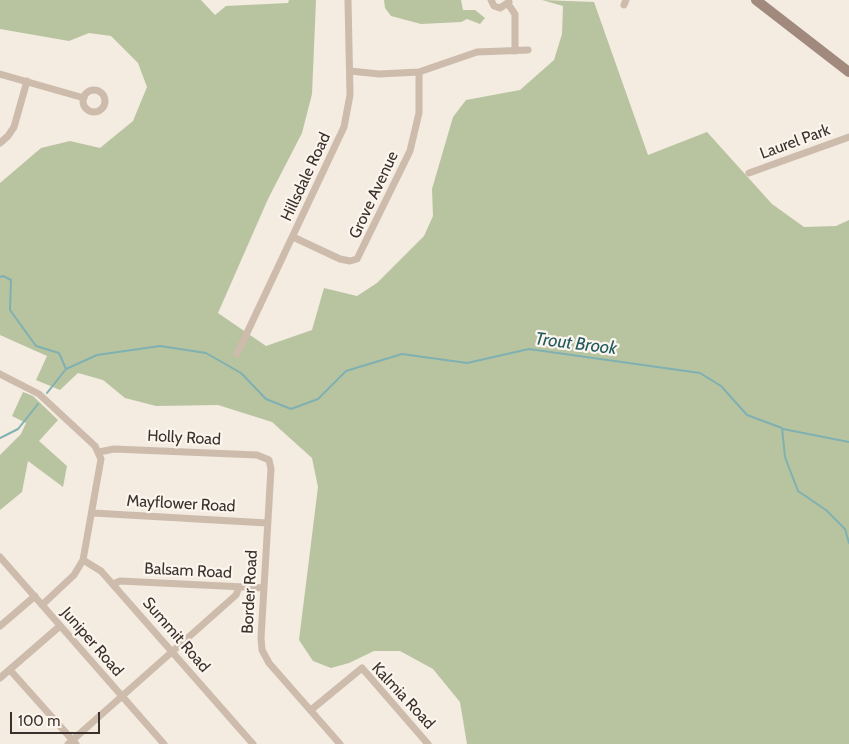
<!DOCTYPE html>
<html>
<head>
<meta charset="utf-8">
<style>
	body { margin:0 }
	#map { position:relative; width:849px; height:744px; overflow:hidden; background:#f4ebe1; font-family:Cabin,sans-serif }
	canvas { display:block }
	.scale { position:absolute; left:10px; top:712px; width:90px; height:22px; box-sizing:border-box; border:2px solid #3b302b; border-top:0; padding-left:6px; font-size:15px; line-height:18px; white-space:nowrap; color:#3b302b; -webkit-text-stroke:4px #fbf5ee; paint-order:stroke }
</style>
</head>
<body>
<div id="map">
<canvas width="849" height="744"></canvas>
<div class="scale">100 m</div>
</div>
<script>
const c = document.querySelector('canvas').getContext('2d');
c.lineJoin = 'round';
function paint(path, color) { c.fillStyle = color; c.fill(path, 'evenodd'); }
const poly = rows => new Path2D(rows.map(r => 'M' + r).join(''));
function stroke(path, color, width, dash) { c.strokeStyle = color; c.lineWidth = width; c.lineCap = dash ? 'butt' : 'round'; c.setLineDash(dash || []); c.stroke(path); }
function drawText(font, color, halo, rows, align = 'center') {
  c.font = font + ' Cabin,sans-serif'; c.lineWidth = 4.5; c.setLineDash([]); c.textBaseline = 'middle'; c.strokeStyle = halo; c.fillStyle = color; for (const [text, x, y, turn = 0] of rows) {
    c.save(); c.translate(x, y); c.rotate((+turn || 0) * Math.PI / 180); c.textAlign = isNaN(turn) ? turn : align; if (halo) c.strokeText(text, 0, 0); c.fillText(text, 0, 0); c.restore();
  }
}
paint(poly([
	[0,0,201,0,215,15,226,6,288,3,289,0,316,0,312,94,302,133,268,199,218,313,266,346,312,330,324,288,357,296,377,283,424,236,433,216,432,189,453,117,466,100,520,90,554,60,562,34,563,6,542,0,594,2,648,155,707,132,772,204,804,227,836,226,849,220,849,744,467,744,460,702,433,669,400,651,374,651,349,663,331,668,313,661,299,640,318,487,312,458,272,422,218,405,156,406,125,398,103,380,78,373,60,390,36,380,47,356,0,335,0,183,41,148,70,141,100,148,133,121,147,87,138,63,111,36,89,33,69,41,0,29],
	[384,0,461,0,463,10,475,10,485,18,480,24,467,19,461,22,421,24,391,16,385,8],
	[23,392,33,396,58,420,39,441,67,466,63,487,28,461,22,492,0,510,0,455,21,434,26,423,12,416]
]), '#b8c4a0');
stroke(poly([
	[0,277,3,276,11,280,10,310,36,346,59,353,66,369],
	[47,393,66,369,97,355,160,346,206,353,241,373,266,399,291,409,318,399,346,371,402,354,467,363,529,349,700,373,721,386,747,415,782,428,785,457,798,491,826,510,845,529,849,543],
	[783,429,849,442],
	[0,438,18,429,38,404]
]), '#7fb0b2', 2);
stroke(poly([
	[491,0,494,6,500,8,509,2],
	[508,4,515,14,515,51],
	[624,5,626,0],
	[350,71,379,74,419,72,477,52,528,50],
	[0,74,84,98],
	'83 101a11 11 0 1 1 22 0a11 11 0 1 1-22 0Z',
	[0,143,8,136,14,127,27,81],
	[749,173,849,137],
	[293,237,340,259,350,261,357,259,410,151,419,113,419,72],
	[237,354,344,127,350,95,348,0],
	[0,374,39,394,95,446,101,459,83,560,74,575,42,605],
	[99,452,114,449,257,455,269,460,271,469,261,638,262,650,269,663,340,744],
	[93,513,267,523],
	[0,557,164,744],
	[83,560,101,571,253,744],
	[113,584,120,581,264,588],
	[0,626,35,596],
	[10,670,76,744],
	[0,678,60,626],
	[311,710,362,668,428,744],
	[68,744,236,595,239,587]
]), '#cdbbac', 7);
stroke(poly([
	[756,0,849,72]
]), '#a18a7d', 10);
drawText('16px', '#3b302b', '#fbf5ee', [
	["Laurel Park",795,142,-20],
	["Hillsdale Road",306,177,-65],
	["Grove Avenue",374,195,-65],
	["Holly Road",184,438,3],
	["Mayflower Road",181,504,3],
	["Balsam Road",188,571,3],
	["Border Road",250,592,-87],
	["Summit Road",176,635,49],
	["Juniper Road",92,642,49],
	["Kalmia Road",403,696,47]
]);
drawText('italic 18px', '#1f5a5e', '#fbf5ee', [
	["Trout Brook",576,344,7]
]);
</script>
</body>
</html>
